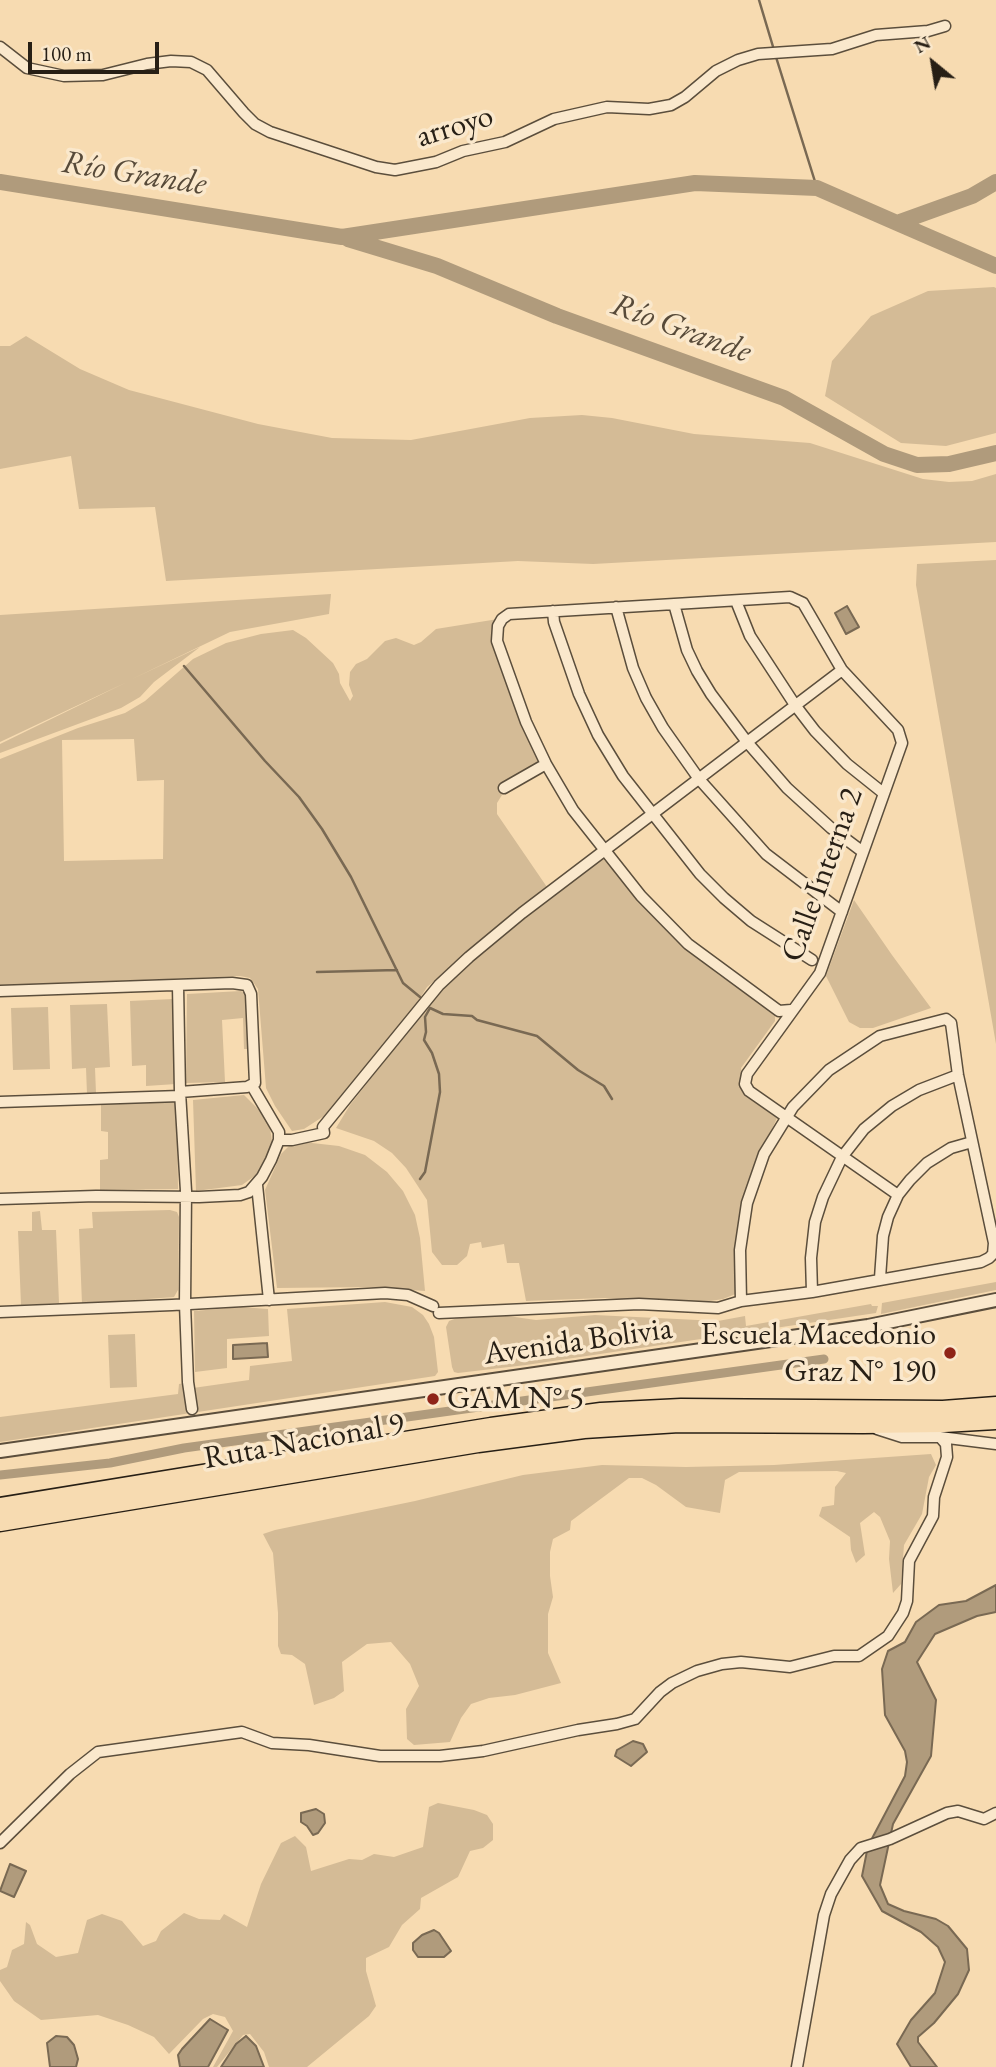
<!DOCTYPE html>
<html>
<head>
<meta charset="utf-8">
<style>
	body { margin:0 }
	#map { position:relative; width:996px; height:2067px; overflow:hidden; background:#f7dbb1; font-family:"EB Garamond",serif }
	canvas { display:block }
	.north { position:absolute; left:898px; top:28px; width:70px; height:70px; -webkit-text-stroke:5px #fae8cc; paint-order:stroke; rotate:330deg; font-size:19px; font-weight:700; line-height:28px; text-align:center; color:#271f15 }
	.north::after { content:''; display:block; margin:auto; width:24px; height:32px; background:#271f15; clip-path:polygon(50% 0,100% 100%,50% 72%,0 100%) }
	.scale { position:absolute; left:28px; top:42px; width:131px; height:32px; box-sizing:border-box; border:4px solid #271f15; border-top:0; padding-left:9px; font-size:21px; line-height:24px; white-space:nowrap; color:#271f15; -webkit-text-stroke:5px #fae8cc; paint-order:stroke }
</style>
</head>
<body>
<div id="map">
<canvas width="996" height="2067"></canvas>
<div class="north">N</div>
<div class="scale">100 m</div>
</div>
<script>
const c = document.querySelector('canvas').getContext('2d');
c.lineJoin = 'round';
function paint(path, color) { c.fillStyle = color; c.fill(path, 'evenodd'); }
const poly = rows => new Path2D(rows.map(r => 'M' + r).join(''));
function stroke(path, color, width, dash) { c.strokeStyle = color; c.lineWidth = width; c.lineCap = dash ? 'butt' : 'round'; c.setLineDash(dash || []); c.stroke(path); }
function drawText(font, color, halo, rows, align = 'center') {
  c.font = font + ' "EB Garamond",serif'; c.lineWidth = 7; c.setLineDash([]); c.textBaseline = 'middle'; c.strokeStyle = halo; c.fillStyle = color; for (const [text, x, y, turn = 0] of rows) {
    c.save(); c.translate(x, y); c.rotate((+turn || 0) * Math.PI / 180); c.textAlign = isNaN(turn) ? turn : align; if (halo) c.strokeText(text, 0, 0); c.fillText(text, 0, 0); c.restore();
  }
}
paint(poly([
	[994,287,996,288,996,433,946,446,901,443,825,396,832,361,871,316,928,291],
	[26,336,80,369,129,390,258,424,332,438,411,440,530,418,582,415,612,418,694,434,810,443,923,479,949,482,972,481,996,474,996,542,593,564,518,561,166,581,155,507,79,509,71,456,0,469,0,346,10,346],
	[996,560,996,1044,916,585,917,564],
	[331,594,329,614,230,632,130,680,200,647,154,682,140,697,121,708,0,753,0,744,127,682,0,742,0,615],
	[498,619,492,629,494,642,517,712,543,772,502,795,497,803,497,814,549,890,507,920,427,987,415,1006,327,1114,304,1129,292,1131,275,1106,266,1088,258,989,250,978,240,976,0,986,0,759,78,728,125,713,145,701,193,659,226,643,261,634,293,630,306,638,333,663,339,674,340,683,350,701,353,696,349,685,350,672,356,664,367,659,385,641,396,638,414,645,421,642,436,629],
	[134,739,137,781,164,780,163,859,64,861,62,740],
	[603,859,676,940,719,975,775,1012,775,1021,741,1068,745,1094,777,1118,755,1166,738,1293,723,1299,698,1303,604,1298,526,1301,519,1263,507,1263,504,1244,482,1248,481,1242,470,1244,467,1256,457,1265,442,1265,432,1252,427,1200,406,1168,392,1153,374,1141,336,1128,350,1105,443,987,521,919],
	[854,900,892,955,931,1008,873,1028,860,1028,849,1022,826,976],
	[241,991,248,996,251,1049,244,1049,243,1018,222,1020,225,1082,186,1083,187,994],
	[173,999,176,1084,146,1086,146,1065,132,1066,130,1001],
	[107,1004,110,1067,95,1068,96,1093,87,1094,86,1068,72,1069,70,1005],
	[48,1007,50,1069,13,1070,11,1008],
	[244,1095,262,1113,270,1128,272,1141,270,1152,256,1175,242,1185,196,1191,193,1100],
	[177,1102,178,1189,100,1190,100,1160,108,1159,108,1132,101,1131,101,1103],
	[303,1142,339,1146,365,1155,387,1172,403,1191,415,1215,420,1238,425,1291,369,1287,277,1288,265,1190,281,1154,289,1146],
	[170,1210,177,1212,179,1217,178,1290,174,1297,82,1304,79,1229,93,1228,92,1212],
	[40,1211,42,1230,56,1230,59,1303,21,1305,18,1231,32,1231,32,1212],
	[996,1282,996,1290,881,1314,882,1303],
	[385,1302,412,1307,423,1315,429,1324,434,1337,438,1372,435,1376,0,1442,0,1417,178,1394,179,1384,185,1383,193,1388,249,1380,250,1366,292,1361,287,1309],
	[871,1304,872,1306,878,1306,876,1313,526,1365,458,1373,454,1372,452,1367,446,1327,449,1321,457,1318,501,1315,536,1320,595,1315,718,1321,745,1316,746,1326],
	[241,1307,268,1309,269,1336,227,1339,227,1368,195,1372,194,1311],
	[135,1334,137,1387,110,1388,108,1335],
	[931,1454,936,1465,929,1477,922,1514,904,1545,901,1584,893,1593,889,1559,890,1541,880,1517,874,1512,860,1523,865,1555,856,1563,851,1550,850,1537,819,1516,822,1507,834,1505,835,1487,846,1473,837,1471,739,1472,725,1480,720,1513,686,1507,656,1485,642,1478,629,1478,571,1521,570,1530,553,1539,550,1552,550,1576,553,1597,548,1614,548,1653,561,1683,515,1695,489,1698,471,1704,461,1718,450,1742,414,1745,407,1739,406,1709,419,1686,410,1664,391,1642,367,1644,342,1662,344,1691,334,1698,314,1705,305,1664,292,1655,281,1654,278,1646,278,1613,273,1553,263,1534,275,1530,415,1501,523,1475,602,1465,686,1467,774,1465],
	[438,1803,474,1810,487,1815,493,1824,493,1840,483,1848,470,1851,458,1877,421,1898,420,1909,402,1925,389,1947,366,1958,366,1971,376,2006,369,2016,307,2067,269,2067,264,2052,250,2034,243,2035,217,2067,213,2067,233,2031,225,2017,213,2014,203,2019,169,2054,154,2037,128,2025,98,2015,41,2020,14,2001,0,1981,0,1970,7,1967,12,1950,24,1944,26,1922,30,1925,37,1944,56,1957,78,1953,87,1920,102,1914,122,1921,143,1946,156,1941,161,1931,184,1913,199,1919,220,1920,224,1914,247,1927,261,1884,281,1843,295,1836,306,1847,311,1871,349,1859,362,1860,374,1854,394,1857,423,1847,429,1807]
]), '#d4bb96');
const water = poly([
	[847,606,859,627,846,634,835,613,847,606],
	[267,1343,268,1357,233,1359,233,1345,267,1343],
	[996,1585,996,1612,977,1616,935,1634,917,1662,936,1700,931,1756,893,1824,880,1885,888,1904,904,1911,936,1919,948,1926,967,1949,969,1970,958,1994,934,2023,918,2037,918,2042,937,2067,911,2067,897,2044,911,2020,935,1993,945,1962,938,1947,921,1932,882,1911,862,1876,868,1846,905,1776,907,1762,905,1751,885,1715,882,1669,888,1651,905,1642,916,1622,939,1605,966,1601,996,1585],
	[633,1741,643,1744,647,1752,631,1766,615,1756,617,1750,633,1741],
	[316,1809,324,1814,325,1823,318,1833,313,1835,307,1826,301,1822,301,1813,316,1809],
	[10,1864,26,1871,14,1897,0,1891,10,1864],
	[434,1930,439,1933,451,1951,444,1957,418,1957,413,1950,413,1943,422,1935,434,1930],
	[210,2019,228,2030,208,2067,180,2067,178,2055,182,2049,210,2019],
	[56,2036,67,2037,74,2045,78,2059,76,2067,50,2067,47,2043,56,2036],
	[246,2036,256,2046,264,2067,221,2067,236,2044,246,2036]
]);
paint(water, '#b09b7c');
stroke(water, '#796953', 2);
stroke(poly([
	[759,0,774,50],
	[776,57,817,188],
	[184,666,265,761,299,797,322,829,351,877,403,983,420,997],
	[317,972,397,970],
	[420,1179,425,1172,440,1092,439,1074,432,1053,424,1040,426,1032,425,1017,430,1008,443,1014,472,1016,477,1020,537,1036,578,1070,604,1086,612,1099]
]), '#796953', 2.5);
stroke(poly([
	[0,1475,110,1463,184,1448,824,1359]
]), '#b09b7c', 9);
stroke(poly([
	[0,182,342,237,695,183,817,188,897,223,972,196,996,182],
	[897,223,996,266],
	[348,239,437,266,557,316,784,398,884,454,917,465,949,464,996,453]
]), '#b09b7c', 16);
const minor = poly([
	[0,47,27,68,64,76,103,75,147,64,171,61,191,62,207,70,244,113,255,124,270,132,376,167,395,170,436,162,463,151,505,142,554,119,607,107,649,109,671,105,685,97,716,71,738,60,758,54,832,49,876,35,928,31,945,26],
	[736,601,750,636,795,705,815,731,847,764,882,792],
	[674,604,687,650,697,671,711,694,747,742,787,788,831,828,863,852],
	[616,607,633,668,646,698,663,728,699,779,766,854,842,912],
	[553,611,554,622,579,694,598,735,623,776,700,874,724,898,751,921,812,960],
	[504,788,546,764],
	[178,986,180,1092,186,1191,185,1304,188,1382,192,1409],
	[0,991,232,983,247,985,251,994,255,1083,247,1087,180,1092],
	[791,1010,779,1011,688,944,641,896,573,810,546,764,526,722,497,641,498,626,502,619,509,614,790,597,803,603,842,670,898,730,902,743,820,973,747,1074,745,1084,749,1091,898,1195],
	[0,1102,180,1096],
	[279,1140,292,1140,324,1133,323,1127,439,985,469,957,522,913,842,670],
	[257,1185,269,1300],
	[0,1199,96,1196,199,1197,240,1195,249,1192,262,1177,271,1160,279,1140,279,1132,252,1086],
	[880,1278,883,1236,888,1217,898,1195,910,1180,927,1163,951,1148,972,1142],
	[812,1292,811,1258,815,1222,823,1197,842,1157,864,1129,892,1106,919,1090,958,1075],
	[0,1312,172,1305,385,1293,408,1295,433,1306],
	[439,1313,639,1304,718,1308,741,1301,812,1292,981,1262,989,1258,993,1254,994,1243,958,1075,951,1023,946,1019,880,1036,829,1070,793,1107,764,1154,747,1203,740,1250,741,1301],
	[877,1429,902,1437,940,1437,996,1444],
	[0,1843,70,1774,98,1752,242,1732,272,1743,309,1745,380,1756,440,1756,483,1751,578,1730,617,1724,635,1719,660,1692,672,1683,697,1671,722,1664,741,1662,790,1667,834,1656,859,1656,888,1636,903,1613,907,1601,909,1561,933,1516,934,1497,947,1457,946,1444,940,1437],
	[797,2067,824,1915,831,1894,850,1860,861,1848,890,1839,947,1813,958,1811,984,1819,996,1813]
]);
const tertiary = poly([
	[0,1451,868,1326,996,1300]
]);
const motorway = poly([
	[0,1507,491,1427,601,1412,681,1408,943,1410,996,1406],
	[0,1522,478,1443,584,1429,679,1423,863,1424,944,1423,996,1420]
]);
stroke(minor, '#5b4e3c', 13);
stroke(tertiary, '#5b4e3c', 16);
stroke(motorway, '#271f15', 21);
stroke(minor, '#fae8cc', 10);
stroke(tertiary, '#fae8cc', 12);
stroke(motorway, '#f7dbb1', 18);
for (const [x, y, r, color] of [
	[950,1353,7,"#8f2418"],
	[433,1399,7,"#8f2418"]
]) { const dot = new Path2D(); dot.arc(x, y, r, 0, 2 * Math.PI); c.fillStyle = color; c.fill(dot); stroke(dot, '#fae8cc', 2.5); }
drawText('32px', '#271f15', '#fae8cc', [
	["arroyo",455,127,-17],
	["Calle Interna 2",823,875,-70],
	["Avenida Bolivia",578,1342,-8],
	["Ruta Nacional 9",304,1442,-10]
]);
drawText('32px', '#271f15', '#fae8cc', [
	["Escuela Macedonio",936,1335],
	["Graz N° 190",936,1372],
	["GAM N° 5",447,1399,"left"]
], 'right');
drawText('italic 33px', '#574a39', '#fae8cc', [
	["Río Grande",134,174,9],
	["Río Grande",681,329,20]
]);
</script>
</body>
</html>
